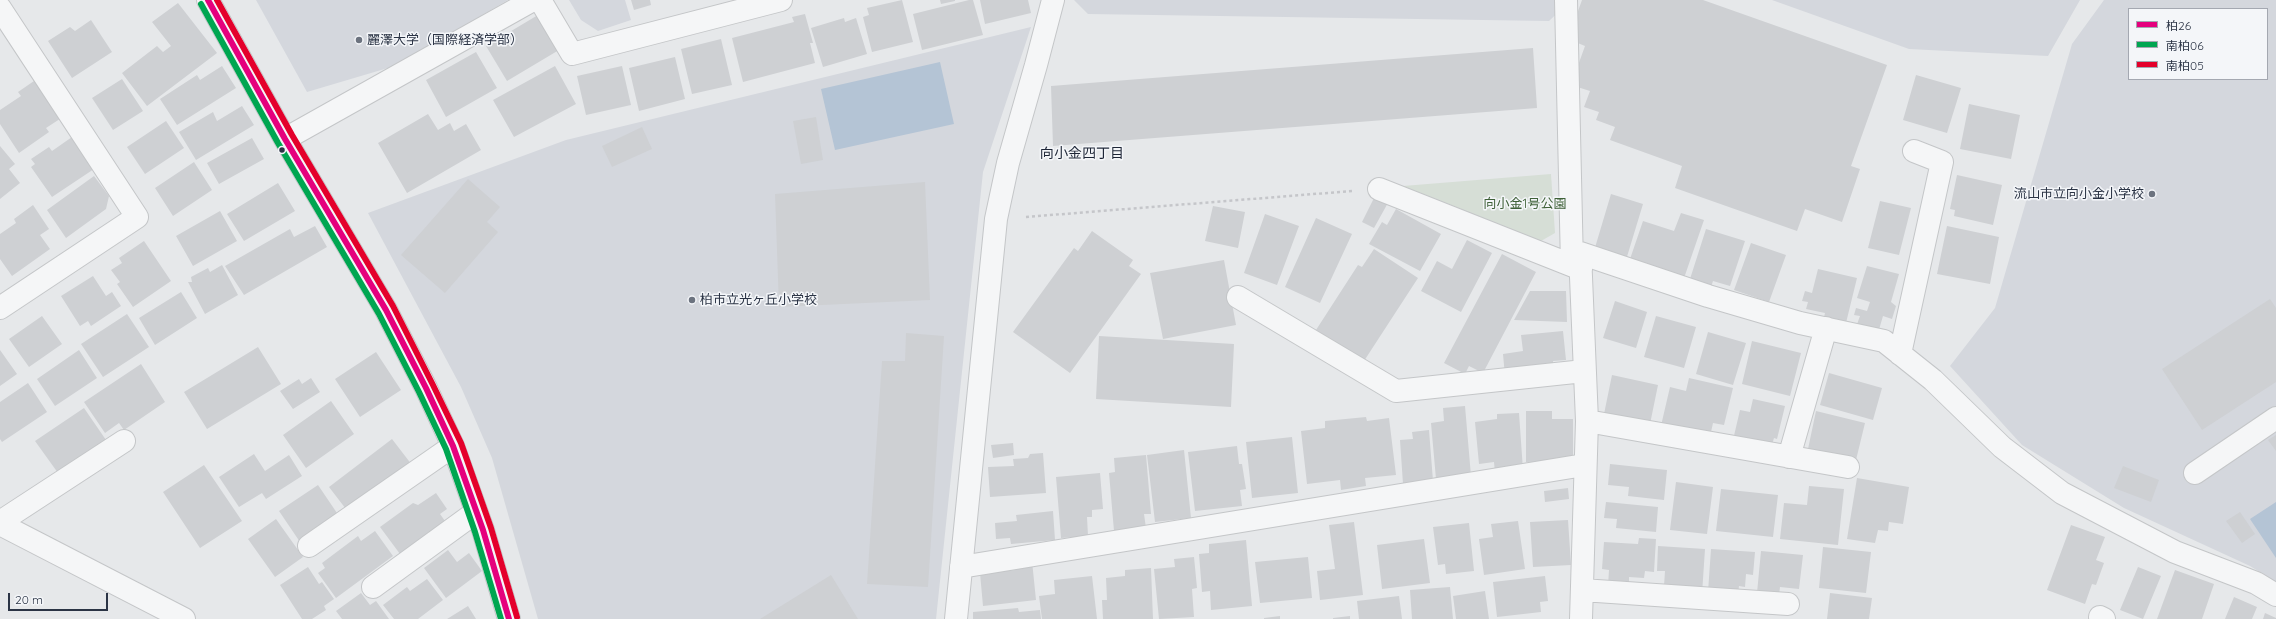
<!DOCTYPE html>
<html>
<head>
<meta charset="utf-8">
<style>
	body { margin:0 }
	#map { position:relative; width:2276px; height:619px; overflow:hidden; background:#e6e8ea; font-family:Quicksand,"Noto Sans JP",sans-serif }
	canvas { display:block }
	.legend { position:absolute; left:2128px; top:8px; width:140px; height:72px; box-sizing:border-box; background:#f4f6f9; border:1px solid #a4a8b1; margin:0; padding:5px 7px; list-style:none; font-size:12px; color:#2b3445 }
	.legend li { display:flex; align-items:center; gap:8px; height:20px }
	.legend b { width:20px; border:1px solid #a4a8b1 }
	.scale { position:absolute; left:8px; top:593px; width:100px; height:18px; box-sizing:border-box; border:2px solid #2b3445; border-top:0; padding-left:5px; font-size:12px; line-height:14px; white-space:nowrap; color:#2b3445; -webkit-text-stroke:3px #f4f6f9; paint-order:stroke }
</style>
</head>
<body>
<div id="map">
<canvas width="2276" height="619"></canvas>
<ul class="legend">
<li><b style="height:5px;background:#e5007d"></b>柏26</li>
<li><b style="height:5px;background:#00a651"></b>南柏06</li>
<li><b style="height:5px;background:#e4002b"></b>南柏05</li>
</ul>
<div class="scale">20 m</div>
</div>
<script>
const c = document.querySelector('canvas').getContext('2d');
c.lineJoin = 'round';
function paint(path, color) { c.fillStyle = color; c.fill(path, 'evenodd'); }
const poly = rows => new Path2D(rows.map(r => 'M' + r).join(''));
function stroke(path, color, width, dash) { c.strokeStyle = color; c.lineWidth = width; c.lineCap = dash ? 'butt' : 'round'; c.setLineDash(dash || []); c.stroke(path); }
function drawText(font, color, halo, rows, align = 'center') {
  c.font = font + ' Quicksand,"Noto Sans JP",sans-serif'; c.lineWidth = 3; c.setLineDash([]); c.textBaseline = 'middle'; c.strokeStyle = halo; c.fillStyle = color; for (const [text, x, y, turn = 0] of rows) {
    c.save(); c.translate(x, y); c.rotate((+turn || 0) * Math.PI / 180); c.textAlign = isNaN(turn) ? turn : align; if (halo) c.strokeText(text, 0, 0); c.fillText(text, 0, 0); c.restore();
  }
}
paint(poly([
	[256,0,508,0,398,65,307,92],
	[569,0,625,0,631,20,598,31,581,20],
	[1074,0,1568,0,1566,5,1549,21,1088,14],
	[1772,0,2080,0,2048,56,1909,49],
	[2104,0,2276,0,2276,582,2250,566,2124,508,2022,445,1950,366,1995,308,2072,44],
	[2129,9,2267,9,2267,79,2129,79],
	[1031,27,983,172,936,619,538,619,492,458,461,387,368,213,566,140]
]), '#d4d7dd');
paint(poly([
	[1551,174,1555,233,1541,241,1403,186]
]), '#d6ded6');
paint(poly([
	[940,62,954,124,835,150,821,89],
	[2276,502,2276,558,2250,519]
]), '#b4c4d5');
paint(poly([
	[631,0,650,0,651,5,634,10],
	[902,0,913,42,872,52,863,17,869,15,867,8],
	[940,0,955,0,955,1,941,4],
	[969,0,973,0,983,35,922,50,913,14],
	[980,0,1028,0,1031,13,985,24],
	[1582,0,1703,0,1887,65,1851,166,1860,169,1842,222,1805,209,1797,231,1675,188,1682,166,1610,140,1615,127,1596,120,1599,112,1584,107,1590,91,1571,85,1585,46,1568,39],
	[178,3,217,53,147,106,122,73,157,46,163,52,171,46,152,22],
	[805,14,813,43,810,43,815,63,743,82,732,38,794,22,792,17],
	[538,15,559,50,507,81,486,46],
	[844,18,845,22,856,18,867,54,823,67,811,28],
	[91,20,112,52,72,78,48,41,70,27,75,31],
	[721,39,732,85,692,94,681,49],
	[1533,48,1537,108,1053,146,1051,86],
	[476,52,497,88,446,117,426,80],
	[675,57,685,99,639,111,629,68],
	[222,66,236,88,177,125,160,99,197,75,200,80],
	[555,66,576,104,514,137,493,100],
	[622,66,631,105,586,115,577,76],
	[1916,75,1961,88,1947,133,1903,120],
	[122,79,143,111,113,130,92,98],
	[42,80,66,115,46,128,49,132,19,153,0,124,0,110,21,96,18,92,34,81,37,84],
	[1969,104,2020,115,2011,159,1960,149],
	[242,106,254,125,196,160,179,132,213,112,217,121],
	[428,114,438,130,450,123,454,131,466,124,481,150,407,193,378,143],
	[816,117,823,160,801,164,793,121],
	[166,121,184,148,145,174,127,147],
	[642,127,652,149,612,167,602,146],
	[72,137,94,169,52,197,31,167,35,164,31,159,49,147,52,151],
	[252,138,264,159,219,184,207,163],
	[0,146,15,164,9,169,20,183,0,199],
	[194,162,212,190,173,216,155,188],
	[1957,175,2002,185,1993,225,1954,216,1955,210,1950,209],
	[94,176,109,196,106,209,66,238,47,210],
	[468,179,500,207,487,222,498,232,445,293,401,255],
	[925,182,930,300,779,307,775,194],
	[278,183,295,211,244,241,227,214],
	[1376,194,1389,201,1374,228,1362,222],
	[1611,194,1643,204,1626,260,1594,251],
	[1880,201,1911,208,1899,255,1868,248],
	[33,205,49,229,40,235,50,249,12,276,0,259,0,234,16,223,14,219],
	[1213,206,1245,212,1238,248,1205,241],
	[1396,209,1441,234,1420,271,1369,244,1382,222,1387,225],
	[220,211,237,241,193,266,176,236],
	[1681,213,1704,220,1683,281,1629,262,1643,221,1674,231],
	[1265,214,1299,226,1277,285,1244,273],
	[1316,218,1352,234,1320,303,1285,287],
	[315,226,327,247,244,295,225,266,290,229,294,237],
	[1947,226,1999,237,1990,284,1937,274],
	[1706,229,1745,241,1730,286,1713,281,1711,287,1690,279],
	[1092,231,1133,260,1129,266,1141,274,1070,373,1013,332,1074,248,1078,251],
	[1467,240,1492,253,1461,312,1421,291,1437,261,1452,269],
	[144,241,171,281,133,307,117,284,120,282,111,270,122,263,119,258],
	[1751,243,1786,255,1769,302,1734,290],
	[1374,249,1418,278,1364,361,1316,330,1358,265,1362,267],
	[1502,254,1536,272,1483,373,1469,366,1465,374,1444,363],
	[1224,260,1236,325,1163,339,1150,273],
	[222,265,238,295,205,314,188,282,192,282,191,277,208,268,210,272],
	[1867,266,1899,274,1891,302,1896,306,1892,319,1883,316,1878,333,1856,327,1860,316,1854,315,1856,308,1867,311,1870,302,1857,298],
	[1818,269,1857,278,1845,327,1823,321,1825,313,1806,309,1808,302,1802,301,1805,291,1812,293],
	[93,276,106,296,112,292,121,306,91,326,88,321,80,326,61,296],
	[1530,291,1566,291,1567,322,1514,320],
	[181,292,197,318,155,345,139,318],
	[2270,299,2276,308,2276,382,2202,430,2162,369],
	[1615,301,1647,312,1636,348,1603,338],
	[127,314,149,347,103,377,81,344],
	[42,316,62,344,29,367,9,339],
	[1656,316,1696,327,1684,368,1644,357],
	[1563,331,1566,360,1553,361,1554,371,1505,376,1503,354,1523,351,1521,335],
	[1708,332,1746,343,1733,385,1696,374],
	[906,333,944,336,928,587,867,584,882,361,905,361],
	[1099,336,1234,344,1231,407,1096,399],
	[1752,341,1801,353,1790,396,1742,384],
	[258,347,281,384,207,429,184,392],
	[0,350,17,374,0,386],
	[79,350,97,378,55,406,37,379],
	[376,352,401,390,360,417,335,379],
	[141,364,165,402,124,430,119,423,105,433,84,402],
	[1829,373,1882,388,1873,420,1820,405],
	[1612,375,1658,385,1650,424,1604,414],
	[311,378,320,392,293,409,280,391,299,379,302,384],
	[1689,378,1733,388,1724,425,1713,423,1709,441,1660,430,1670,387,1686,391],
	[28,383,47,412,2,442,0,439,0,402],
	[1753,399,1785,406,1777,439,1774,438,1771,448,1733,440,1740,410,1750,412],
	[331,401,354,434,306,468,283,435],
	[1465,406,1471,476,1436,479,1431,423,1444,421,1443,408],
	[84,408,106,440,58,473,35,441],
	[1526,411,1552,411,1552,419,1573,419,1573,461,1526,462],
	[1816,411,1865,423,1856,460,1808,449],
	[1519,413,1523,470,1495,473,1494,462,1479,464,1475,422,1497,419,1497,414],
	[1366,417,1367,421,1389,418,1396,475,1365,478,1366,486,1341,490,1340,480,1307,484,1301,431,1325,428,1325,421],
	[1429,430,1433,481,1403,484,1400,440,1413,439,1412,432],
	[2276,435,2276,451,2268,440],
	[1292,437,1298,493,1252,498,1246,442],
	[392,439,412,465,349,513,329,487],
	[1013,443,1014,455,993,458,991,445],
	[1237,446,1239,464,1242,464,1246,489,1240,490,1242,506,1195,511,1188,452],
	[1184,450,1191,518,1155,522,1147,455],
	[1043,453,1046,493,990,497,988,467,1014,466,1013,459,1028,458,1030,454],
	[254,454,265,471,289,455,302,476,266,499,262,493,239,507,219,477],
	[1146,455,1151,514,1144,514,1146,528,1114,531,1109,473,1115,472,1114,458],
	[1610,464,1667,470,1664,500,1628,496,1629,487,1608,485],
	[204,465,242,521,200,548,163,492],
	[2123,466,2159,480,2151,502,2114,488],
	[1100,473,1103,509,1092,510,1092,517,1087,517,1088,536,1061,538,1056,477],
	[1857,478,1909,487,1903,524,1889,522,1888,531,1878,530,1875,543,1847,539],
	[1676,482,1713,487,1707,534,1670,530],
	[318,485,339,516,300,542,279,511],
	[1809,486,1844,489,1838,545,1780,539,1784,503,1807,505],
	[1568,488,1569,499,1545,502,1544,491],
	[1721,489,1778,495,1773,537,1716,531],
	[436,493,447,509,440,514,445,521,400,554,380,527,413,503,418,505],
	[1606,502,1658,507,1656,532,1616,528,1617,519,1604,518],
	[1053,511,1055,540,1011,544,1010,538,996,539,995,523,1017,521,1016,515],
	[2240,512,2255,534,2242,543,2226,521],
	[276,519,303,557,275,577,248,539],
	[1568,520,1571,565,1533,567,1530,522],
	[1518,521,1525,569,1484,575,1479,539,1493,537,1491,524],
	[1354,522,1363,595,1320,600,1317,571,1335,569,1329,525],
	[1469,523,1474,571,1446,574,1445,564,1438,565,1433,527],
	[2071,525,2105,537,2096,560,2104,563,2096,585,2092,584,2085,604,2047,590],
	[375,531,393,556,336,598,318,573,325,568,322,563,358,536,361,541],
	[1639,538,1656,539,1654,572,1645,571,1644,578,1629,577,1629,587,1608,586,1609,570,1602,569,1604,542,1638,544],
	[1424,539,1430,583,1382,589,1377,545],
	[1246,540,1252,606,1211,610,1210,591,1202,592,1199,554,1209,553,1209,544],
	[1658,546,1705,549,1702,594,1664,586,1665,571,1657,571],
	[1823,547,1871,552,1866,593,1819,588],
	[1711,549,1755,552,1753,575,1746,574,1745,587,1739,586,1738,594,1708,592],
	[448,550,457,562,469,553,482,571,446,598,424,568],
	[1761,551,1803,555,1799,589,1780,587,1779,595,1757,593],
	[1194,557,1197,588,1192,589,1194,617,1159,619,1154,569,1175,567,1174,559],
	[1308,557,1312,598,1260,603,1255,562],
	[1032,561,1036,600,983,606,980,573,1016,570,1015,563],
	[308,567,319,584,322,582,334,599,324,606,326,610,312,619,302,619,280,585],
	[2138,567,2161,576,2143,619,2120,610],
	[1151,568,1153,619,1103,619,1102,600,1107,600,1106,578,1125,576,1125,570],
	[2175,570,2214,584,2202,619,2157,619],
	[831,575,858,619,760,619],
	[1092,576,1097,619,1042,619,1039,596,1055,594,1054,580],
	[1545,576,1548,601,1540,602,1541,612,1497,617,1493,582],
	[427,579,443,600,418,619,394,619,383,605,407,587,410,591],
	[1450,587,1453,619,1412,619,1410,590],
	[1485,591,1489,619,1456,619,1453,596],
	[361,593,370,605,376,601,389,619,342,619,336,611],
	[1830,593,1872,598,1869,619,1827,619],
	[1399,596,1402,619,1359,619,1357,601],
	[2234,597,2257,607,2252,619,2225,619],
	[468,606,476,619,447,619],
	[1018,608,1019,612,1040,610,1041,619,973,619,973,612],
	[2265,613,2276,618,2276,619,2263,619],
	[1280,616,1280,619,1264,619,1264,618],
	[1350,616,1350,619,1333,619,1333,618]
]), '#ced0d3');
const minor = poly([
	[208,0,285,139,386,310,426,388,453,446,483,530,509,619],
	[540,0,572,54,781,0],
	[1566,0,1572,265],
	[0,8,137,217,0,308],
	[285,139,533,0],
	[1379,189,1581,269],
	[1238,297,1396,391,1584,371],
	[1900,354,1942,162,1914,151],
	[1587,421,1848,467],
	[1789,457,1826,328],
	[2195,473,2276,418],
	[0,522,124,441],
	[0,524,184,619],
	[309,546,453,446],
	[961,567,1584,465],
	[373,587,476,512],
	[1582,590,1788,604],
	[2100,617,2104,619],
	[956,619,996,219,1008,163,1036,65,1053,0],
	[1581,619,1587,421,1580,253,1708,296,1800,323,1884,341,1933,380,2002,447,2062,493,2175,552,2256,583,2276,595]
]);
stroke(minor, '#c4c6c8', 24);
stroke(poly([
	[1026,217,1352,191]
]), '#c5c6ca', 2.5, [3, 3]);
stroke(minor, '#f5f6f7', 22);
stroke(poly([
	[208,0,285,139,386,310,426,388,453,446,483,530,509,619]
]), '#e5007d', 6);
stroke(poly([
	[201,4,278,143,379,314,419,392,446,449,475,532,501,619]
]), '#00a651', 6);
stroke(poly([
	[217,0,292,135,393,306,433,385,461,443,491,528,517,617]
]), '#e4002b', 6);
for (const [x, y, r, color] of [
	[359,40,4,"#6c737f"],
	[282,150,3.5,"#2b3445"],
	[2152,194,4,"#6c737f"],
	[692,300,4,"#6c737f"]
]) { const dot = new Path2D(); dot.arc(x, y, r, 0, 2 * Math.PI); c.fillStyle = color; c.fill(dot); stroke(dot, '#f4f6f9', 1.5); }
drawText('13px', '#2b3445', '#f4f6f9', [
	["麗澤大学（国際経済学部）",367,40],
	["流山市立向小金小学校",2144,194,"right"],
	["柏市立光ヶ丘小学校",700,300]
], 'left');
drawText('13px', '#3f6138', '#f4f6f9', [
	["向小金1号公園",1525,204]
]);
drawText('14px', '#1d2536', '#f4f6f9', [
	["向小金四丁目",1082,154]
]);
</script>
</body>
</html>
